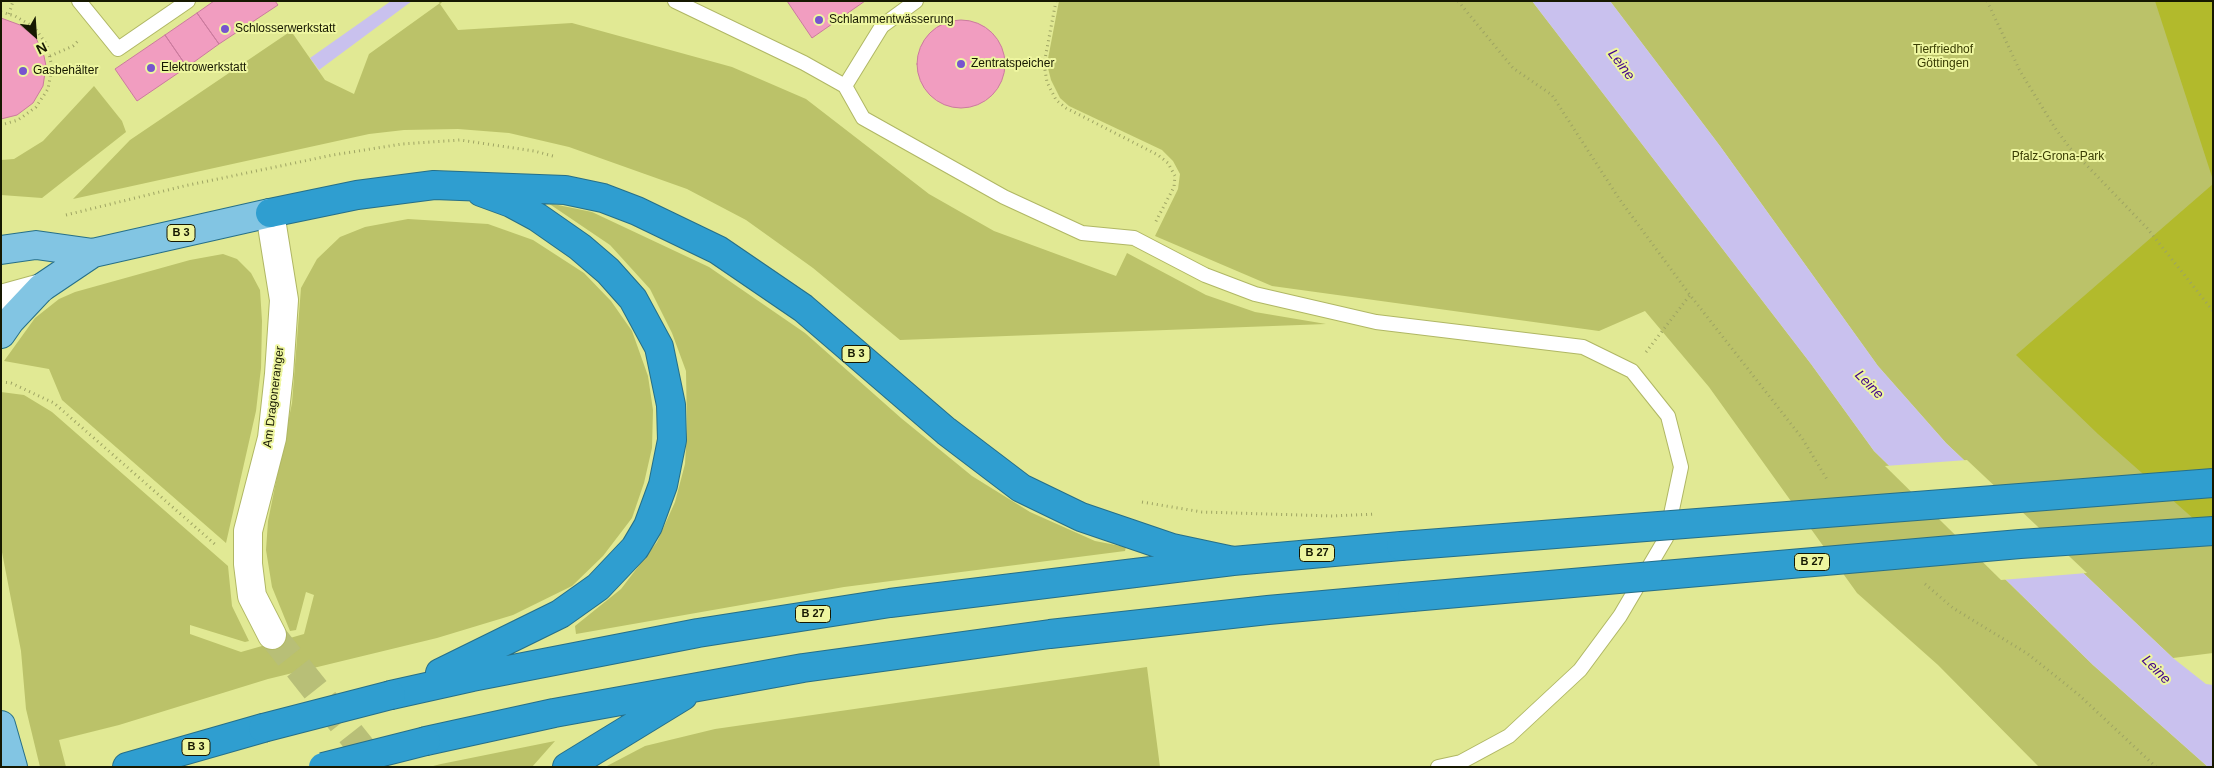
<!DOCTYPE html>
<html>
<head>
<meta charset="utf-8">
<style>
	body { margin:0 }
	#map { position:relative; width:2214px; height:768px; overflow:hidden; background:#e1e994; font-family:Arial,sans-serif }
	canvas { display:block }
	.frame { position:absolute; inset:0; border:2px solid #161801; pointer-events:none }
	.north { position:absolute; left:10px; top:10px; width:50px; height:50px; -webkit-text-stroke:4px #eef6a0; paint-order:stroke; rotate:154deg; font-size:14px; font-weight:700; line-height:20px; text-align:center; color:#161801 }
	.north::after { content:''; display:block; margin:auto; width:18px; height:22px; background:#161801; clip-path:polygon(50% 0,100% 100%,50% 72%,0 100%) }
</style>
</head>
<body>
<div id="map">
<canvas width="2214" height="768"></canvas>
<div class="frame"></div>
<div class="north">N</div>
</div>
<script>
const c = document.querySelector('canvas').getContext('2d');
c.lineJoin = 'round';
function paint(path, color) { c.fillStyle = color; c.fill(path, 'evenodd'); }
const poly = rows => new Path2D(rows.map(r => 'M' + r).join(''));
function stroke(path, color, width, dash) { c.strokeStyle = color; c.lineWidth = width; c.lineCap = dash ? 'butt' : 'round'; c.setLineDash(dash || []); c.stroke(path); }
function drawText(font, color, halo, rows, align = 'center') {
  c.font = font + ' Arial,sans-serif'; c.lineWidth = 4; c.setLineDash([]); c.textBaseline = 'middle'; c.strokeStyle = halo; c.fillStyle = color; for (const [text, x, y, turn = 0] of rows) {
    c.save(); c.translate(x, y); c.rotate((+turn || 0) * Math.PI / 180); c.textAlign = isNaN(turn) ? turn : align; if (halo) c.strokeText(text, 0, 0); c.fillText(text, 0, 0); c.restore();
  }
}
paint(poly([
	[437,1,443,1,440,4,458,30,572,23,732,67,806,99,929,194,994,231,1116,276,1127,253,1206,295,1255,312,1326,324,900,340,813,268,746,220,687,189,569,147,509,133,458,129,404,130,369,134,73,199,130,140,291,31,325,80,354,94,369,54,440,3],
	[1059,1,1532,1,1811,364,1874,451,2093,665,2208,767,2039,767,1938,665,1857,593,1709,387,1645,311,1599,331,1272,286,1155,236,1178,189,1180,174,1173,161,1162,150,1069,106,1060,98,1051,80,1047,64],
	[1610,1,2213,1,2213,653,2173,658,1946,443,1878,366,1720,146],
	[94,86,122,121,126,132,42,198,1,195,1,160,14,159,43,141],
	[548,203,592,212,709,267,805,333,901,418,972,476,1030,512,1095,541,1126,547,1125,551,844,587,576,634,575,626,621,589,657,542,675,502,685,464,687,429,686,371,672,333,650,289,610,245],
	[408,219,488,224,533,240,584,273,611,301,632,331,648,376,653,410,652,448,644,483,632,518,603,556,572,586,513,615,437,638,268,679,119,725,59,740,66,767,40,767,26,709,21,651,1,547,1,392,24,395,52,412,228,566,232,606,249,641,245,642,190,625,190,634,241,652,304,634,314,595,306,592,296,630,290,631,272,587,266,550,268,521,292,403,301,288,317,259,340,237,365,227],
	[223,254,237,259,251,273,260,290,262,321,261,368,256,411,226,543,62,400,49,369,4,361,35,318,59,299,75,292,190,260],
	[1147,667,1160,767,605,767,645,746,715,729],
	[555,741,532,767,429,767,441,764]
]), '#bbc269');
paint(poly([
	[2155,1,2213,1,2213,180],
	[2213,184,2213,536,2098,434,2016,355]
]), '#b2ba2c');
paint(poly([
	[391,1,412,1,319,70,310,58],
	[1532,1,1610,1,1720,146,1878,366,1946,443,2173,658,2206,684,2213,685,2213,767,2208,767,2093,665,1874,451,1811,364]
]), '#c9c1ee');
paint(poly([
	[1967,460,2087,573,2001,580,1885,466]
]), '#e1e994');
const building = poly([
	[214,1,275,1,278,5,219,44,197,13,214,1],
	[787,1,865,1,812,38,787,1],
	[197,13,219,44,187,67,165,35,197,13],
	[1,18,20,25,36,38,44,56,46,66,43,86,33,103,17,115,1,119,1,18],
	'917 64a44 44 0 1 1 88 0a44 44 0 1 1-88 0Z',
	[165,35,187,67,137,101,115,69,165,35]
]);
paint(building, '#f19dc0');
stroke(building, '#ca7a9d', 1);
stroke(poly([
	[272,635,377,767]
]), '#b8bf77', 28, [28, 14]);
const lane = poly([
	[79,1,118,49,188,1],
	[675,1,804,63,845,86,882,26,916,1],
	[845,86,863,118,1004,197,1082,233,1134,238,1205,275,1255,294,1376,322,1583,347,1632,371,1668,416,1681,467,1666,538,1620,616,1580,670,1509,736,1461,762,1438,767]
]);
const street = poly([
	[270,213,284,300,279,374,272,438,248,531,248,564,252,596,272,635]
]);
const secondary = poly([
	[1,299,41,288]
]);
const primary = poly([
	[1,250,36,245,93,253,270,213],
	[1,334,10,321,41,288,93,253],
	[1,725,13,767]
]);
const highway = poly([
	[270,213,357,195,434,185,565,190,603,198,637,211,718,250,803,308,946,431,1021,488,1081,517,1172,548,1233,561],
	[440,673,560,614,598,587,635,548,648,526,663,485,672,440,671,405,659,347,633,299,608,271,580,247,537,217,511,203,481,192],
	[391,695,472,677,698,633,890,603,1233,561,1401,546],
	[426,741,554,713,803,668,1050,634,1268,610,1412,597],
	[127,767,263,728],
	[567,767,683,696]
]);
stroke(lane, '#b0b764', 16);
stroke(street, '#b0b764', 30);
stroke(secondary, '#b0b764', 30);
stroke(primary, '#266f88', 30);
stroke(highway, '#266f88', 30);
stroke(poly([
	[1056,1,1044,64,1047,82,1056,100,1066,108,1158,155,1168,163,1175,176,1174,187,1155,223],
	[1458,1,1513,68,1552,95,1620,200,1690,295,1802,438,1828,481],
	[1987,1,2020,71,2055,128,2070,148,2147,228,2213,311],
	[1,12,15,16,34,27,47,45,52,67,48,89,36,107,18,120,1,125],
	[9,14,13,1],
	[50,56,73,46,80,39],
	[66,215,184,186,333,155,402,144,460,140,534,151,553,156],
	[1646,352,1690,295],
	[1,382,11,383,54,403,217,546],
	[1142,502,1202,512,1333,516,1375,514],
	[1925,584,1953,608,2028,654,2079,695,2156,767]
]), '#9ea463', 3, [1, 4]);
stroke(lane, '#fff', 14);
stroke(street, '#fff', 28);
stroke(secondary, '#fff', 28);
stroke(primary, '#82c5e3', 28);
stroke(highway, '#2f9ed0', 28);
const highwayBridge = poly([
	[1401,546,2213,483],
	[1412,597,2020,544,2213,531],
	[263,728,391,695],
	[323,767,426,741]
]);
stroke(highwayBridge, '#266f88', 30, []);
stroke(highwayBridge, '#2f9ed0', 28);
for (const [x, y, r, color] of [
	[819,20,5,"#7754ce"],
	[225,29,5,"#7754ce"],
	[961,64,5,"#7754ce"],
	[151,68,5,"#7754ce"],
	[23,71,5,"#7754ce"]
]) { const dot = new Path2D(); dot.arc(x, y, r, 0, 2 * Math.PI); c.fillStyle = color; c.fill(dot); stroke(dot, '#eef6a0', 2); }
for (const [x, y, w] of [
	[181,233,28],
	[856,354,28],
	[1317,553,35],
	[1812,562,35],
	[813,614,35],
	[196,747,28]
]) { const box = new Path2D(); box.roundRect(x - w / 2, y - 8.5, w, 17, 4); c.fillStyle = '#eef6a0'; c.fill(box); stroke(box, '#161801', 1); }
drawText('bold 11px', '#161801', null, [
	["B 3",181,233],
	["B 3",856,354],
	["B 27",1317,553],
	["B 27",1812,562],
	["B 27",813,614],
	["B 3",196,747]
]);
drawText('12px', '#161801', '#eef6a0', [
	["Schlammentwässerung",829,20],
	["Schlosserwerkstatt",235,29],
	["Zentratspeicher",971,64],
	["Elektrowerkstatt",161,68],
	["Gasbehälter",33,71]
], 'left');
drawText('12px', '#3a3d03', '#eef6a0', [
	["Tierfriedhof",1943,50],
	["Göttingen",1943,64],
	["Pfalz-Grona-Park",2058,157]
]);
drawText('12px', '#161801', '#eef6a0', [
	["Am Dragoneranger",274,397,-83]
]);
drawText('italic 14px', '#41028c', '#eef6a0', [
	["Leine",1621,65,53],
	["Leine",1869,385,45],
	["Leine",2156,670,45]
]);
</script>
</body>
</html>
